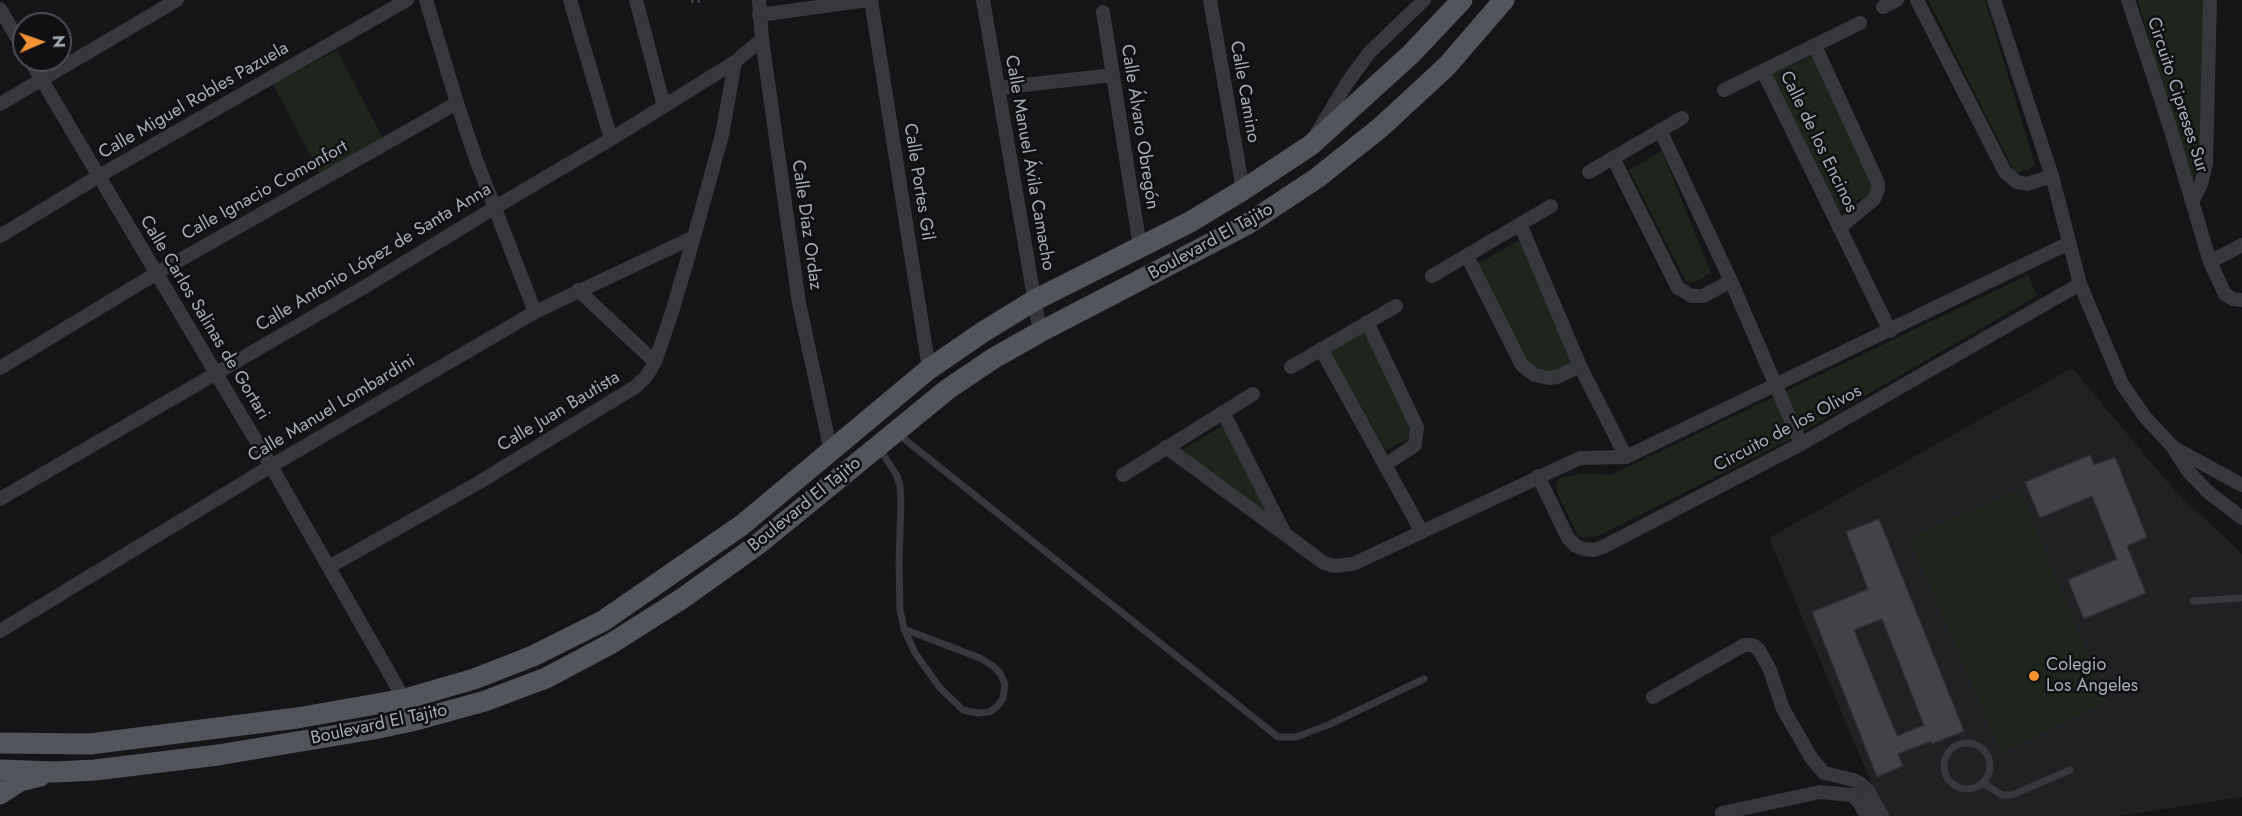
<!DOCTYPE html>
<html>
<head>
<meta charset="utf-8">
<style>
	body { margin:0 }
	#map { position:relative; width:2242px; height:816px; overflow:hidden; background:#151517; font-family:Jost,sans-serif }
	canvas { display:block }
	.north { position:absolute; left:12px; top:12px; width:60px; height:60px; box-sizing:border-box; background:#101012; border:2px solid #4c4f54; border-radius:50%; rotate:88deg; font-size:16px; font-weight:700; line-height:24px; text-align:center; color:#a7aeb7 }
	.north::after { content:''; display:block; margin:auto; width:21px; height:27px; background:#f39231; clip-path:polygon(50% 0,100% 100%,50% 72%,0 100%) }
</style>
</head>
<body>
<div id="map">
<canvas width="2242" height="816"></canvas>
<div class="north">N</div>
</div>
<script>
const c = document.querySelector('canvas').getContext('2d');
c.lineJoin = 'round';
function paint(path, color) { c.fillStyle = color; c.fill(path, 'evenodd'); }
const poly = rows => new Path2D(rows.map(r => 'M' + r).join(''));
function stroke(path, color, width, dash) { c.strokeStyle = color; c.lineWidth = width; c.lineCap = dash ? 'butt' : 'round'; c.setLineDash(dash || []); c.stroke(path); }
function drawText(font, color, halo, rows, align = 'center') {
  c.font = font + ' Jost,sans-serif'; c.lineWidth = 5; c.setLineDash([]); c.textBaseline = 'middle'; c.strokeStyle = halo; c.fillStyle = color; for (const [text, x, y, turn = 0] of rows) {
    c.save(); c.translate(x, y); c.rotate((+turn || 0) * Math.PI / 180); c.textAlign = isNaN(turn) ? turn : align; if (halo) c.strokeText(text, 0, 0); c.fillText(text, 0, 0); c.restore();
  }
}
paint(poly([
	[2072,368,2176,492,2242,554,2242,797,2118,816,1885,816,1769,538]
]), '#212124');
paint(poly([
	[1928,0,1985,0,2035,165,2027,170,2015,173],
	[2138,0,2203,0,2204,149,2191,186],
	[337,50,384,141,320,174,273,84],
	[1813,55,1872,179,1872,192,1838,212,1768,76],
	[1662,151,1711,273,1695,282,1687,283,1629,170],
	[1520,240,1575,364,1553,374,1538,370,1530,364,1477,264],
	[2028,275,2037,296,1787,441,1598,536,1583,538,1577,534,1557,492,1556,485,1560,478,1584,473,1611,475],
	[1365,329,1410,427,1409,438,1386,450,1329,351],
	[1225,424,1274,520,1178,452],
	[2020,490,2107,702,2001,752,1909,537]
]), '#1d251d');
const building = poly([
	[2090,455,2094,465,2115,457,2147,537,2127,546,2146,593,2084,619,2068,580,2117,559,2092,496,2040,518,2025,482,2090,455],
	[1879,519,1964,731,1932,744,1931,741,1898,754,1903,766,1877,777,1812,612,1868,589,1846,532,1879,519],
	[1882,619,1924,725,1897,736,1854,630,1882,619]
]);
paint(building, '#414347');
stroke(building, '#2f3033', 1.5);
stroke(poly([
	[692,0,693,3,704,0]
]), '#3c3f43', 3, [3, 4.5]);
stroke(poly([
	[898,434,1278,737,1296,737,1328,725,1424,679],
	[880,449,897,476,900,486,901,503,899,560,900,610,904,629,915,653,940,688,963,710,977,713,989,712,998,706,1003,698,1005,684,1000,673,993,666,980,658,904,629],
	[2193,601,2242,598],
	'1944 766a23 23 0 1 1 46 0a23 23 0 1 1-46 0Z',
	[1983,783,2002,795,2012,795,2070,770]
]), '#36383c', 7);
stroke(poly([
	[426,0,457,103,477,162,535,312],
	[570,0,611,139],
	[636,0,664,106],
	[759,0,762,39,799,303,831,452],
	[871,0,929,369],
	[983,0,1040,332],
	[1210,0,1243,190],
	[1917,0,2005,172,2017,182,2027,184,2052,176],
	[1994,0,2052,176,2080,284,2122,384,2145,417,2172,446,2188,471,2208,492,2242,518],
	[2128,0,2169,124,2210,262,2225,294,2233,299,2242,300],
	[1883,7,1897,0],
	[0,9,24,50],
	[1103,12,1140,247],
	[759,15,868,0],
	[1815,46,1878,183,1878,189,1874,199,1839,228],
	[30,60,271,466,416,720],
	[1763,71,1890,331],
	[998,88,1113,75],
	[1724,90,1860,23],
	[0,104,177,0],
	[1660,130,1731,281,1801,444],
	[1317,133,1347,83,1369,53,1424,0],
	[1613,158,1678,288,1692,296,1703,296,1731,281],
	[1589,172,1682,118],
	[2192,202,2201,184,2206,164,2210,0],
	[1520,224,1580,366,1626,457],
	[0,236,99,176,407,0],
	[1467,256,1522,365,1528,370,1535,375,1549,378,1557,377,1580,366],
	[2210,262,2242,245],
	[1432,276,1551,206],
	[578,290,655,362],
	[1367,322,1417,427,1415,445,1385,465],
	[1321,349,1422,532],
	[1291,367,1396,306],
	[0,368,157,273,457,103],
	[1223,412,1284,532],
	[1166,447,1324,563,1334,566,1353,564,1580,458,1626,457,2069,243],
	[2176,449,2242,485],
	[1123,475,1253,394],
	[1538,476,1568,538,1576,546,1584,549,1593,550,1603,547,1801,444,2080,284],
	[0,499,366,286,494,208,611,139,735,62,762,39],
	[329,567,478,483,635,387,646,377,655,362,672,312,694,237,722,135,735,62],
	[0,631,271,466,535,312,694,237],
	[1653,697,1744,645,1753,645,1759,650,1770,670,1783,709,1812,759,1824,773,1854,780,1861,784,1868,791,1882,816],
	[1722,813,1820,792,1852,795,1859,802,1867,816]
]), '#36383c', 14);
stroke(poly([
	[0,743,90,744,297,718,405,699,474,679,533,656,603,621,742,525,929,369,983,332,1035,300,1190,222,1243,190,1311,145,1411,54,1462,0],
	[0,770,55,772,95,770,218,755,374,729,416,720,485,701,546,678,612,643,683,598,757,545,948,389,994,358,1040,332,1246,225,1317,178,1381,127,1447,66,1504,0],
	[0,794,20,781,40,776]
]), '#52555b', 21);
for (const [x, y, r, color] of [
	[2034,676,6,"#f39231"]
]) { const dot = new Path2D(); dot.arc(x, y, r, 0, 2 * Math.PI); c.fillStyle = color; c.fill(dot); stroke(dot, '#101012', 2); }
drawText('18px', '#a7aeb7', '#101012', [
	["Calle Camino",1244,92,80],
	["Circuito Cipreses Sur",2177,95,72],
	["Calle Miguel Robles Pazuela",194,101,-30],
	["Calle Álvaro Obregón",1139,127,81],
	["Calle de los Encinos",1818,142,64],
	["Calle Manuel Ávila Camacho",1029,163,80],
	["Calle Portes Gil",918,182,81],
	["Calle Ignacio Comonfort",265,191,-29],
	["Calle Díaz Ordaz",806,225,82],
	["Boulevard El Tajito",1211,242,-29],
	["Calle Antonio López de Santa Anna",374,258,-31],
	["Calle Carlos Salinas de Gortari",204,318,59],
	["Calle Manuel Lombardini",332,409,-31],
	["Calle Juan Bautista",559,412,-31],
	["Circuito de los Olivos",1788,429,-28],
	["Boulevard El Tajito",805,505,-39],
	["Boulevard El Tajito",379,725,-12]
]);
drawText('18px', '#a7aeb7', '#101012', [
	["Colegio",2046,666],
	["Los Angeles",2046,687]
], 'left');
</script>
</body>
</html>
